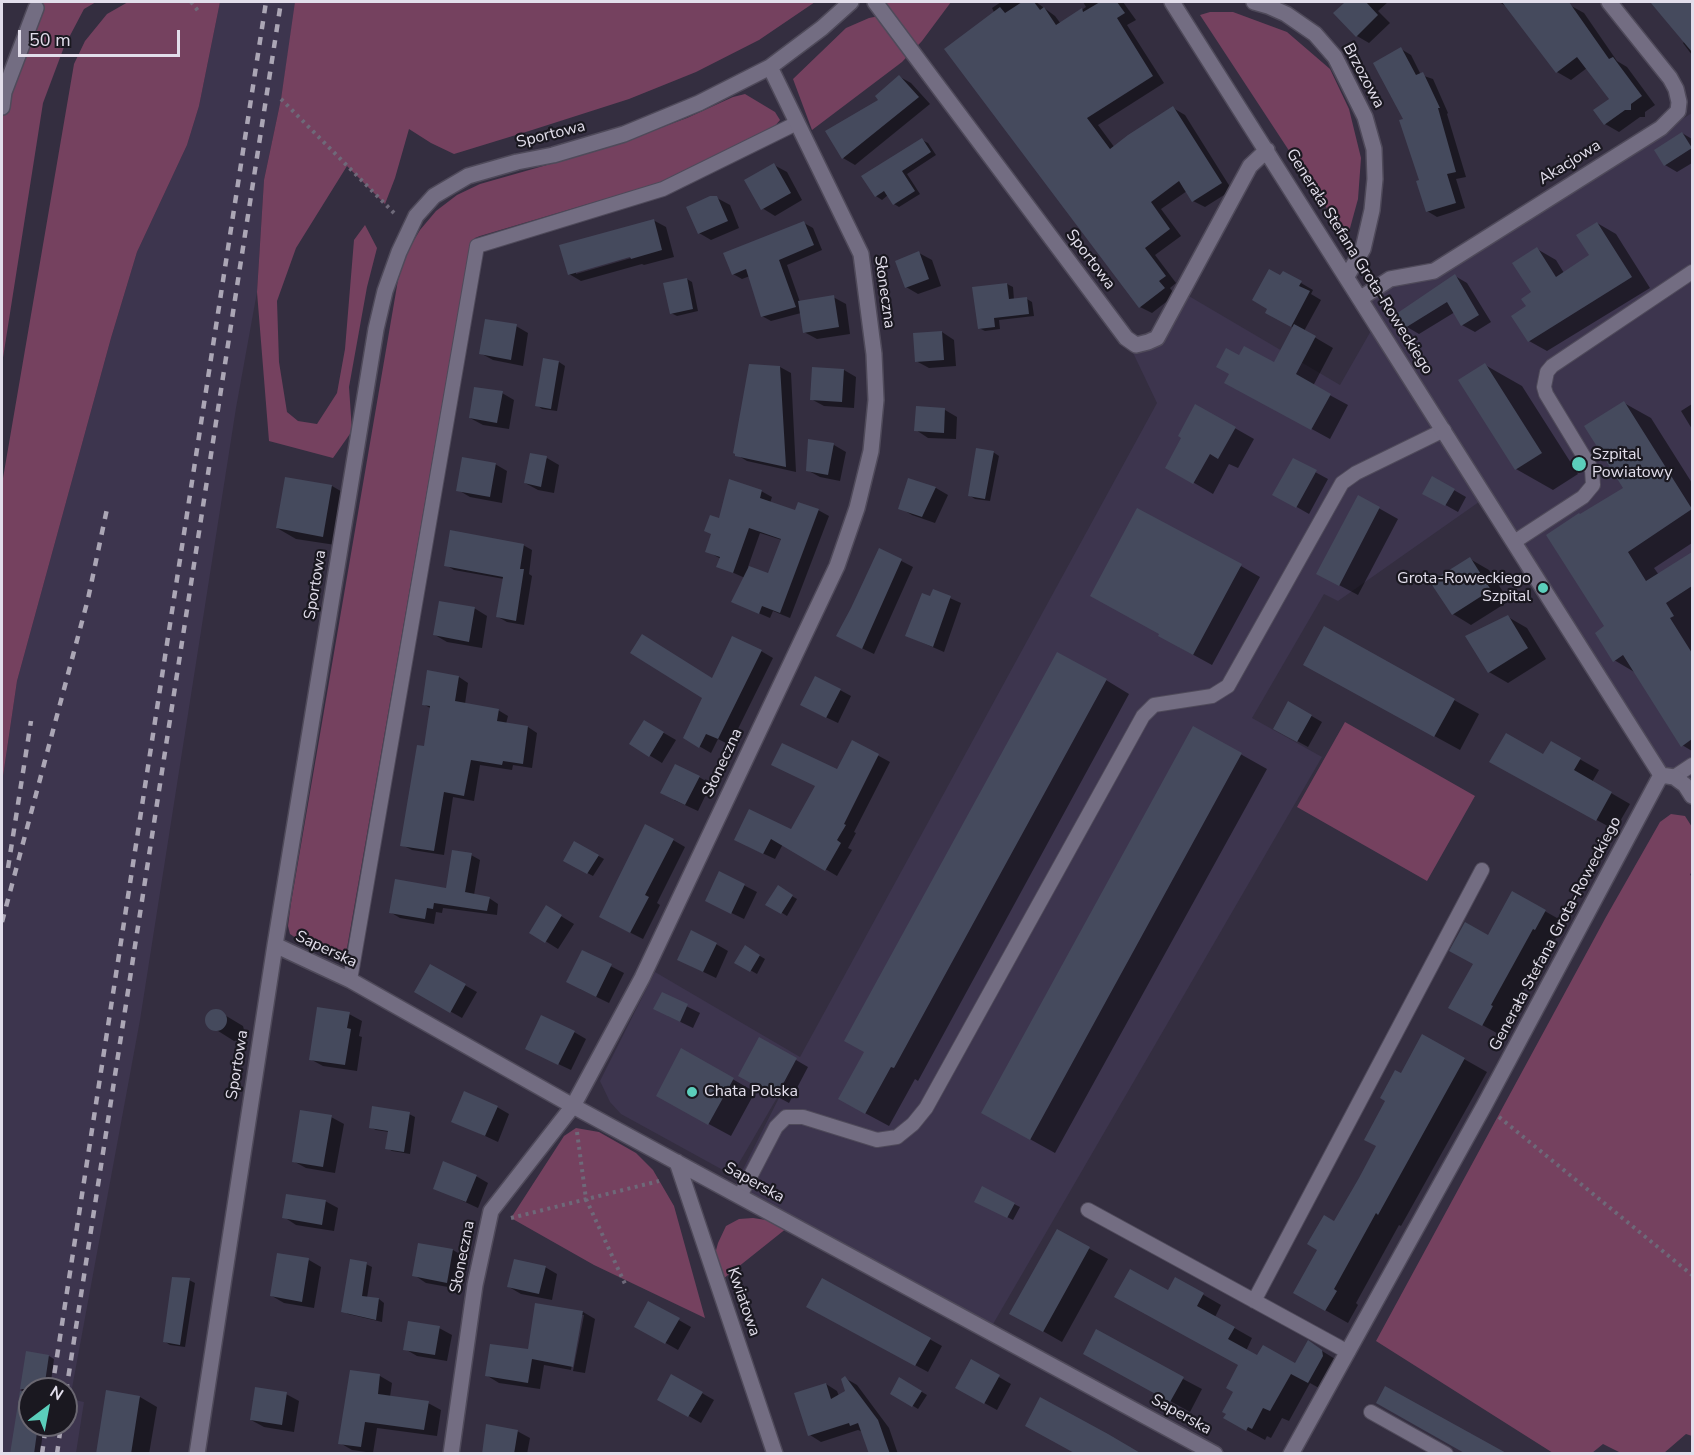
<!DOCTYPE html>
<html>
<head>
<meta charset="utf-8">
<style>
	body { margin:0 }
	#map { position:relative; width:1694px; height:1455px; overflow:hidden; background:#342e40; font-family:"Nunito Sans",sans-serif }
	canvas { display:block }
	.frame { position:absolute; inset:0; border:3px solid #e2deeb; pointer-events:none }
	.north { position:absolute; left:18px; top:1377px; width:60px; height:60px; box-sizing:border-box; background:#1a1820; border:2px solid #6a6771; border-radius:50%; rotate:32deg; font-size:16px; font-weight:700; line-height:24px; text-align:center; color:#e2deeb }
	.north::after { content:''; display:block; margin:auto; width:21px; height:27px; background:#5bcebb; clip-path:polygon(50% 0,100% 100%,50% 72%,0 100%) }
	.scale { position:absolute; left:18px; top:30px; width:162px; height:27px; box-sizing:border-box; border:3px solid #e2deeb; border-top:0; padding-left:8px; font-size:18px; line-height:21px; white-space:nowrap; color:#e2deeb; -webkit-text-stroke:4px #1a1820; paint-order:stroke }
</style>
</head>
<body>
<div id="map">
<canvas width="1694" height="1455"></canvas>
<div class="frame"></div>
<div class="north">N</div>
<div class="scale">50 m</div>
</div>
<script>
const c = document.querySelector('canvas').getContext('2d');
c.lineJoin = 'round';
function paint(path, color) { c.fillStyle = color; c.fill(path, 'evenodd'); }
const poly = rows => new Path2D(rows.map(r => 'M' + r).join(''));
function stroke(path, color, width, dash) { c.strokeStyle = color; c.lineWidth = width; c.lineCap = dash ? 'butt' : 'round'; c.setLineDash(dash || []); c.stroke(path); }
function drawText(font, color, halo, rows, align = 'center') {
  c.font = font + ' "Nunito Sans",sans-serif'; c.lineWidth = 4.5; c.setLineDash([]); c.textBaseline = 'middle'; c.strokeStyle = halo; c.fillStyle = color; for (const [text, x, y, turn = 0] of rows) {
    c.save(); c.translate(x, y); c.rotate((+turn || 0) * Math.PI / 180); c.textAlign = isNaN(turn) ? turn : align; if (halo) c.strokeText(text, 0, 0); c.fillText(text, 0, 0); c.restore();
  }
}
paint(poly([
	[220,2,296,2,281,99,264,180,257,292,236,408,140,1020,70,1399,84,1402,76,1453,2,1454,2,783,17,681,111,338,137,252,187,145,199,106],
	[30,1389,66,1389,66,1425,30,1425],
	[1692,113,1692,796,1661,775,1486,497,1338,601,1324,594,1252,718,1322,757,989,1331,732,1191,792,1072,732,1175,621,1114,610,1102,600,1081,655,972,800,1057,1157,403,1126,338,1148,342,1182,292,1340,385,1376,322,1361,298,1434,271]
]), '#3d354e');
paint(poly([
	[43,2,96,2,84,9,64,47,43,103,2,364,2,108,36,8],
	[128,2,220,2,199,106,187,145,137,252,111,338,17,681,2,783,2,484,74,64,85,41,107,14],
	[295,2,815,2,759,40,696,72,629,99,529,131,454,154,431,143,409,129,395,178,385,204,347,166,296,248,277,301,279,362,287,412,298,421,317,424,337,393,345,349,354,240,365,225,377,248,367,287,349,387,352,431,333,458,269,441,257,292,264,180,281,99],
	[885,2,951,2,922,41,902,62,812,130,793,79,846,28,869,18,884,15],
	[1210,12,1233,12,1287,32,1330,69,1349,109,1361,158,1358,199,1347,239,1200,15],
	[745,94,775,112,780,120,774,127,662,182,480,236,475,238,470,245,347,948,340,954,296,938,290,934,288,926,291,903,398,280,407,252,420,230,436,211,457,195,480,184,603,149,687,118,733,97],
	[1345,722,1475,796,1427,881,1297,807],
	[1671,814,1685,816,1692,827,1692,873,1690,874,1692,878,1692,1436,1686,1434,1664,1453,1621,1453,1603,1444,1592,1453,1553,1453,1376,1341,1606,917,1660,822],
	[576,1128,599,1132,636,1153,653,1170,674,1206,705,1318,594,1265,511,1218,564,1136],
	[753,1218,792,1224,718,1283,712,1265,718,1243,726,1226,739,1219]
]), '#75415f');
paint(poly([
	[1001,2,1036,2,1055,16,1061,24,1086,7,1083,2,1123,2,1136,20,1127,25,1164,83,1098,125,1115,148,1173,108,1185,115,1232,190,1205,207,1193,201,1187,191,1161,209,1181,236,1155,255,1176,283,1170,288,1175,295,1152,313,1140,307,992,8],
	[1345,2,1388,2,1378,11,1390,23,1369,43,1357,36,1335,13],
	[1499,2,1564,2,1584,13,1617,61,1627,67,1655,105,1645,112,1645,117,1640,117,1619,132,1605,124,1611,99,1587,68,1571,80,1557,72,1509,8],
	[1650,2,1692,2,1692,55,1683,43,1685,41],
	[1401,49,1411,55,1421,75,1433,79,1448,113,1447,114,1466,177,1456,179,1465,208,1437,217,1427,211,1405,120],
	[900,77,911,83,930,104,855,165,843,158,881,100],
	[1682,133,1692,139,1692,163,1677,172,1665,165],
	[922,140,928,143,936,155,907,174,920,194,899,207,894,204,888,195,882,200,876,196],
	[774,165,787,172,802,200,775,216,762,208],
	[717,198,730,205,739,228,711,240,699,233],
	[653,220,666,227,674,257,644,265,642,264,581,281,569,274],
	[637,253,638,256,576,274,576,271],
	[804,223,813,228,822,250,787,265,800,302,833,297,846,304,850,334,817,339,804,332,801,313,771,321,762,316,750,276,742,279,733,274],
	[1597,223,1616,234,1650,288,1547,351,1529,341,1528,307,1533,293,1537,249,1556,260,1564,273,1592,256],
	[919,253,932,260,941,286,918,294,906,287],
	[1455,276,1467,283,1491,322,1475,332,1462,325,1455,312,1419,334,1407,327,1398,315],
	[1281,277,1301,283,1313,290,1311,294,1321,300,1304,331,1333,348,1313,386,1348,405,1330,439,1244,392,1240,357,1274,364,1294,328,1267,312],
	[687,279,692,282,698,311,677,316,671,313],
	[1007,284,1013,287,1014,300,1027,299,1032,302,1034,316,999,320,1000,329,985,331,979,328],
	[516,326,528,333,523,366,493,360,480,353],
	[942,332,954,340,956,366,929,368,916,361],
	[545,360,559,362,565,366,557,411,542,409,537,405],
	[1485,365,1522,386,1578,474,1553,490,1516,469],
	[780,367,791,373,796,472,747,461,737,455],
	[844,370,856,377,854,408,824,406,811,399],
	[502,393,514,400,509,429,483,425,470,418],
	[1624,403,1651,418,1692,483,1692,543,1654,568,1659,575,1692,554,1692,751,1682,745,1636,673,1614,660,1580,515,1625,489],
	[1692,404,1692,429,1681,411],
	[1196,406,1254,439,1238,468,1229,464,1213,494,1167,467,1183,438],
	[945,410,957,417,956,439,928,438,916,430],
	[834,445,846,452,840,481,820,477,807,470],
	[993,452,999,456,990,501,975,499,969,495],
	[547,458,559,465,554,493,538,490,525,483],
	[1293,460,1328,479,1309,514,1274,494],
	[495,464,507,471,502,503,470,497,458,490],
	[1433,478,1466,497,1458,512,1424,493],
	[909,480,936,488,948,495,935,523,912,515,900,508],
	[332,486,351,497,342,546,296,539,277,528],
	[761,491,772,497,770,503,796,512,818,510,829,516,790,618,773,611,770,618,733,602,745,578,718,566,721,559,707,551,720,520],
	[760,533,782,540,768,575,748,567],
	[1359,497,1398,519,1358,595,1337,584],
	[523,545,532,550,529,574,532,576,524,625,507,622,498,617,504,579,454,570,446,565],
	[880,550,913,567,874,654,849,642,853,608],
	[1470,559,1489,570,1509,601,1471,625,1453,614],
	[1241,566,1260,577,1212,665,1179,647],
	[934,591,961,603,944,652,907,636],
	[474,608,487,616,482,648,447,642,435,635],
	[1508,617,1527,628,1546,659,1508,683,1489,672],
	[761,651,773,658,730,745,718,739,711,753,685,738,713,679],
	[459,677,468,683,465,704,498,710,508,716,506,724,528,727,537,733,532,768,513,765,512,770,480,765,474,801,453,797,444,855,412,850,402,845,426,748,432,709,423,704],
	[1330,679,1454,700,1479,714,1460,750],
	[1106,680,1129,694,918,1081,915,1079,889,1126,863,1112],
	[840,690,851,696,838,723,813,711],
	[1289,703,1322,722,1308,747,1275,729],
	[645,722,676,740,662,763,631,744],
	[1194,728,1267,769,1055,1153,1008,1127],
	[853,742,890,762,854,832,856,833,848,848,852,850,837,876,783,844,775,859,747,846,791,831,816,787,838,771],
	[1551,743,1599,770,1592,782,1630,804,1615,830,1510,773,1544,757],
	[699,777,711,784,698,811,674,800],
	[673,840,685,847,657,903,660,905,643,939,613,924],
	[575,843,604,859,593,876,565,861],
	[471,855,480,860,474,895,489,898,498,904,497,915,443,908,442,913,436,912,434,924,400,918,390,912,447,890],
	[720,873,757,892,744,919,719,907],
	[778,888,797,899,787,916,768,904],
	[1513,893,1564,922,1555,940,1552,938,1509,1017,1511,1018,1502,1036,1450,1007],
	[546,907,574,924,558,949,531,932],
	[716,944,728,951,716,978,691,966],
	[745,947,765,959,757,974,736,962],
	[583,952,624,973,609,1003,580,989],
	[431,966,477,992,462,1018,416,992],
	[662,994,700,1013,693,1028,668,1016],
	[218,1011,243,1026,245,1034,240,1040,234,1041,207,1024,206,1019,212,1012],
	[349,1014,362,1021,359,1036,362,1037,357,1071,323,1066,310,1059],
	[574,1032,586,1039,571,1070,539,1055],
	[760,1039,808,1067,789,1103,752,1083],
	[682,1050,755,1092,731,1136,679,1108],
	[1464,1059,1487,1072,1401,1226,1399,1225,1356,1303,1358,1305,1348,1323,1295,1293,1378,1146,1402,1075],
	[497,1107,509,1114,498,1142,453,1121],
	[409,1114,415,1117,410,1154,392,1151,387,1148,389,1132,376,1130,370,1127],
	[331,1117,344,1124,335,1173,306,1168,293,1161],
	[476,1176,488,1183,478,1208,435,1188],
	[983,1188,1020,1207,1013,1220,976,1201],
	[325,1201,338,1208,334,1231,296,1225,284,1217],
	[1057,1231,1108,1259,1062,1342,1011,1313],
	[453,1250,465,1257,459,1289,426,1283,414,1275],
	[309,1260,321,1267,314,1308,284,1303,272,1296],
	[366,1264,372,1267,367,1298,379,1299,384,1303,382,1322,348,1314,343,1311],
	[545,1267,557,1274,552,1300,521,1294,509,1287],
	[1176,1279,1221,1305,1215,1317,1252,1338,1246,1351,1258,1357,1296,1365,1309,1343,1340,1362,1326,1392,1310,1383,1289,1421,1282,1418,1271,1438,1267,1436,1265,1440,1243,1428,1235,1391,1240,1365,1168,1292],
	[189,1280,195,1283,185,1347,170,1345,164,1341],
	[823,1280,942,1346,928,1372,820,1314],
	[649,1303,691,1327,678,1350,636,1326],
	[536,1305,583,1312,595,1319,585,1373,573,1371,584,1315,581,1315,571,1370,544,1365,540,1389,499,1383,486,1375,529,1351],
	[439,1328,452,1335,447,1361,417,1356,405,1349],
	[27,1353,49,1356,54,1359,50,1389,30,1389,30,1425,44,1425,40,1454,12,1454],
	[971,1361,1011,1384,997,1410,957,1388],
	[1103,1364,1183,1379,1202,1389,1190,1412],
	[351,1371,380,1376,392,1383,390,1397,428,1403,441,1410,437,1436,377,1428,373,1453,352,1450,340,1443],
	[672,1376,714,1400,701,1423,659,1399],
	[845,1378,857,1385,889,1428,898,1454,871,1454,863,1432,858,1430,821,1442,810,1435,826,1384,837,1391,839,1396,847,1392],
	[900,1379,927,1395,918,1409,892,1393],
	[286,1394,299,1401,294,1432,264,1427,251,1420],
	[140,1397,157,1407,149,1454,97,1454],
	[517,1431,530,1438,527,1454,483,1454]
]), '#0007');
paint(poly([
	[1022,2,1034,2,1040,10,1044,7,1056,25,1082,8,1083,12,1100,2,1117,2,1125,13,1117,18,1153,76,1087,118,1110,149,1128,135,1173,106,1222,183,1192,202,1179,181,1151,202,1170,229,1145,248,1166,276,1159,281,1165,288,1139,308,944,49,1000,7,1005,13],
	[1345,2,1366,2,1378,15,1356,37,1333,13],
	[1502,2,1569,2,1609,59,1613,57,1642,96,1631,104,1631,110,1625,110,1604,125,1593,110,1609,99,1577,57,1556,73],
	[1650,2,1692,2,1692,52],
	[1401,47,1416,75,1423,72,1440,108,1438,108,1456,172,1447,174,1456,203,1426,212,1416,181,1419,180,1399,120,1403,119,1373,63],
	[899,75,919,97,842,159,825,131,878,100,875,96],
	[1682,132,1692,148,1664,166,1654,150],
	[922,138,931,152,902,171,915,191,893,205,884,191,875,197,861,176],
	[774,163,791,193,761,210,744,180],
	[710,196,717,196,728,221,698,234,686,207],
	[654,219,662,250,631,259,630,257,568,275,559,245],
	[804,221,814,245,779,260,796,307,761,317,746,269,732,275,723,253],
	[1597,222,1632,277,1528,342,1511,316,1526,306,1521,299,1531,292,1512,263,1537,247,1556,277,1589,255,1576,235],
	[919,251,929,279,905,288,895,261],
	[1269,269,1280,275,1283,271,1302,281,1299,286,1310,291,1291,327,1265,313,1267,309,1252,300],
	[1455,274,1479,315,1461,326,1447,302,1405,328,1396,314],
	[687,278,693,309,670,314,663,283],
	[1007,283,1009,299,1027,297,1029,314,994,318,995,327,978,329,972,287],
	[834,295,839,327,803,333,798,301],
	[485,319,517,324,511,360,479,354],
	[1294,324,1316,336,1296,374,1331,394,1311,430,1224,383,1229,374,1216,367,1226,348,1239,355,1244,346,1274,362],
	[942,331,944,360,915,362,913,333],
	[543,358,559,361,551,409,535,406],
	[1485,363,1542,453,1515,470,1458,380],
	[749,364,780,366,786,467,735,456,735,454,733,453],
	[812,367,844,369,842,402,810,400],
	[474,387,503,391,497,423,469,418],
	[1624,401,1692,509,1628,552,1646,581,1692,552,1692,586,1666,603,1674,616,1670,618,1692,653,1692,739,1681,747,1623,655,1613,662,1595,633,1604,626,1546,535,1579,513,1580,514,1623,488,1584,426],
	[1195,404,1236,427,1218,459,1210,454,1193,484,1165,468,1181,438,1178,436],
	[916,406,945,408,944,433,914,431],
	[808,439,834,443,828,475,806,471],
	[976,448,994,451,985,499,968,496],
	[530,453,547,456,541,487,524,483],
	[462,457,496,463,490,497,456,491],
	[1293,458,1317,470,1296,508,1272,495],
	[1432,476,1455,489,1445,506,1422,494],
	[285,477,332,485,323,537,276,528],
	[908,478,936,487,922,517,898,509],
	[729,479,762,490,760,498,795,510,798,502,819,509,780,613,762,606,759,614,731,602,749,566,768,573,781,539,749,528,733,573,716,567,720,557,705,552,711,534,704,531,710,515,719,518],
	[1358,495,1380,507,1339,586,1316,574],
	[1137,508,1242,564,1193,655,1158,636,1159,634,1090,596],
	[450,530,524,544,520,569,524,569,516,621,496,617,503,577,444,566],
	[879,548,902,559,862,649,836,636,851,608],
	[1470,557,1491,590,1452,615,1430,582],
	[933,589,951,596,933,647,905,636,922,593,930,596],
	[439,601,475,607,469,642,433,635],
	[1508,615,1528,648,1488,673,1465,636],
	[1324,626,1455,699,1434,737,1303,665],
	[642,634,712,678,732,636,762,650,718,739,706,734,699,748,683,738,702,698,630,653],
	[1057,652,1107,679,894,1068,891,1067,865,1114,838,1099,864,1052,844,1041],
	[427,670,459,676,455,701,499,709,497,721,528,726,523,764,503,761,502,765,471,760,464,796,444,792,434,851,400,846,417,745,424,746,430,706,422,705],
	[815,676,841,689,826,718,800,705],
	[1288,701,1312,715,1297,742,1273,729],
	[644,720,664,732,649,757,629,744],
	[1193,726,1242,753,1030,1140,981,1113],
	[1506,733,1543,754,1551,741,1581,758,1574,770,1612,792,1596,821,1489,762],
	[852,740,879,754,844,824,846,825,837,840,841,843,825,871,771,839,763,854,734,840,749,809,791,829,815,786,771,765,782,743,837,769],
	[675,764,700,776,685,805,660,793],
	[645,824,674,839,645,895,649,897,630,933,599,917],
	[574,841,599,855,587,874,563,861],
	[452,850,472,853,465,892,490,897,487,911,434,903,433,909,427,908,425,919,389,913,395,879,446,888],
	[719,871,745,884,731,914,705,901],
	[778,885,793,895,781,914,765,905],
	[1512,891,1546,910,1535,930,1533,929,1491,1005,1493,1006,1482,1026,1448,1008,1473,964,1449,951,1465,922,1488,935],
	[546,905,562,915,545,943,529,933],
	[691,930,717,943,703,972,677,960],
	[745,945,760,955,750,972,734,963],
	[582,950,612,964,596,997,566,982],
	[430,964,466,984,450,1013,414,992],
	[662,992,688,1004,680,1022,653,1009],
	[317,1007,350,1012,347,1028,351,1029,345,1065,309,1060],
	'205 1020a11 11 0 1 1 22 0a11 11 0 1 1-22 0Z',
	[541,1015,575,1031,558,1065,525,1049],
	[1422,1034,1465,1058,1378,1215,1376,1213,1334,1289,1337,1291,1325,1311,1293,1293,1317,1250,1307,1244,1324,1215,1334,1221,1359,1178,1376,1146,1364,1140,1385,1101,1380,1098,1395,1070,1401,1073],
	[759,1037,797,1058,776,1097,738,1076],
	[681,1048,734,1078,708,1125,656,1096],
	[464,1091,498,1106,485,1136,451,1122],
	[372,1106,410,1112,404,1152,385,1149,388,1131,369,1128],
	[300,1110,332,1115,323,1167,292,1162],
	[443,1161,477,1175,466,1202,433,1189],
	[982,1186,1015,1203,1007,1218,974,1202],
	[286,1194,326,1200,322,1225,282,1218],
	[1057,1229,1090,1247,1043,1332,1009,1314],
	[418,1243,453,1249,447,1283,412,1276],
	[277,1253,309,1258,302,1302,270,1296],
	[350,1259,367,1262,362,1296,379,1298,376,1320,341,1312],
	[514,1259,546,1266,539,1294,507,1287],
	[1130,1269,1168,1290,1175,1277,1204,1293,1197,1306,1235,1327,1228,1339,1257,1355,1263,1345,1295,1363,1308,1340,1322,1350,1323,1356,1308,1383,1291,1374,1270,1411,1263,1408,1252,1429,1248,1427,1246,1431,1223,1418,1226,1414,1222,1412,1233,1392,1226,1388,1238,1365,1114,1297],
	[172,1277,190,1278,180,1345,163,1342],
	[822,1278,931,1338,915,1366,806,1307],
	[648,1301,680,1318,665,1344,634,1327],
	[535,1303,583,1311,573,1367,532,1359,528,1383,485,1376,490,1344,528,1349],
	[408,1321,440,1326,435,1355,403,1350],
	[1096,1329,1184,1377,1170,1402,1083,1354],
	[26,1351,49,1355,44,1389,20,1389],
	[971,1359,1000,1375,984,1404,955,1388],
	[350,1370,380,1374,378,1394,429,1401,424,1430,365,1422,361,1447,338,1444],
	[671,1374,703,1392,688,1417,657,1400],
	[845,1376,878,1420,890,1454,869,1454,858,1423,850,1426,849,1423,808,1436,794,1393,826,1383,831,1399,845,1391,841,1379],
	[899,1377,922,1391,912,1407,890,1394],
	[1385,1386,1508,1454,1466,1454,1376,1403],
	[255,1387,287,1392,282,1425,250,1420],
	[106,1390,140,1396,131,1454,96,1454],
	[20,1391,30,1392,30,1425,38,1425,34,1454,10,1454],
	[1040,1397,1108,1434,1142,1454,1076,1454,1025,1426],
	[486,1424,518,1430,514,1454,482,1454]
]), '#454a5d');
const service = poly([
	[1514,542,1583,497,1593,485,1592,470,1546,394,1544,387,1547,372,1552,366,1692,272],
	[1674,777,1692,765],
	[350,980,477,246,663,189,797,123],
	[740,1196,776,1127,786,1117,803,1117,877,1140,897,1137,913,1124,926,1108,1143,716,1154,705,1212,696,1228,686,1342,483,1356,473,1444,430],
	[1088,1210,1348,1352],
	[1254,1301,1482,870],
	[1371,1412,1446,1454]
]);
const minor = poly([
	[875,2,1126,338,1136,345,1148,342,1157,338,1250,166,1267,150],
	[1172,2,1661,775],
	[1254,2,1268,6,1286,14,1315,34,1335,57,1365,117,1374,149,1375,179,1372,210,1363,249,1347,276],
	[2,107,4,92,36,8],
	[1361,298,1390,279,1434,271,1661,128,1678,111,1679,102,1676,89,1670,78,1609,2],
	[1661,775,1674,777,1685,785,1692,796],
	[275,945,350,980,573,1106,1215,1454],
	[677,1162,775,1454],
	[197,1454,275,945,376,329,385,291,399,252,416,216,434,196,468,176,517,162,553,155,624,134,699,103,770,67,822,28,851,2],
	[451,1454,475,1285,491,1211,573,1106,642,978,837,566,857,508,871,451,876,400,874,354,861,254,770,67],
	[1291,1454,1484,1106,1661,775]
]);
stroke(service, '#4f4a5a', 16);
stroke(minor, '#4f4a5a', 18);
stroke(poly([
	[191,2,199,12],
	[281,99,397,216],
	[1499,1117,1692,1275],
	[577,1132,586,1199,625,1284],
	[511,1218,659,1181]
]), '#6e6979', 4, [3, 4.5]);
stroke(service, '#736d82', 14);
stroke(minor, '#736d82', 15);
stroke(poly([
	[8,868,31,721],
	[2,922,88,599,108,504],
	[52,1389,266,2],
	[66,1392,281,2],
	[42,1454,46,1425],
	[57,1454,61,1425]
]), '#aba6b5', 4.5, [8, 8]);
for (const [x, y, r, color] of [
	[1579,464,8,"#5bcebb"],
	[1543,588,6,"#5bcebb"],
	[692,1092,6,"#5bcebb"]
]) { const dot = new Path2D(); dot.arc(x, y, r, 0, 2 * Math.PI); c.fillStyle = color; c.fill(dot); stroke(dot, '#1a1820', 2); }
drawText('16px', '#e2deeb', '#1a1820', [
	["Brzozowa",1363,76,62],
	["Sportowa",551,135,-14],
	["Akacjowa",1570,163,-32],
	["Sportowa",1090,260,53],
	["Generała Stefana Grota-Roweckiego",1359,262,58],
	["Słoneczna",884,292,82],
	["Sportowa",316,585,-81],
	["Słoneczna",723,763,-65],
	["Generała Stefana Grota-Roweckiego",1556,934,-62],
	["Saperska",326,950,25],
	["Sportowa",238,1065,-81],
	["Saperska",754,1183,29],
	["Słoneczna",463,1257,-79],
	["Kwiatowa",743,1302,71],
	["Saperska",1181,1415,29]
]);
drawText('16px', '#e2deeb', '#1a1820', [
	["Szpital",1592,455],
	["Powiatowy",1592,473],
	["Grota-Roweckiego",1531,579,"right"],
	["Szpital",1531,597,"right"],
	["Chata Polska",704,1092]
], 'left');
</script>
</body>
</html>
